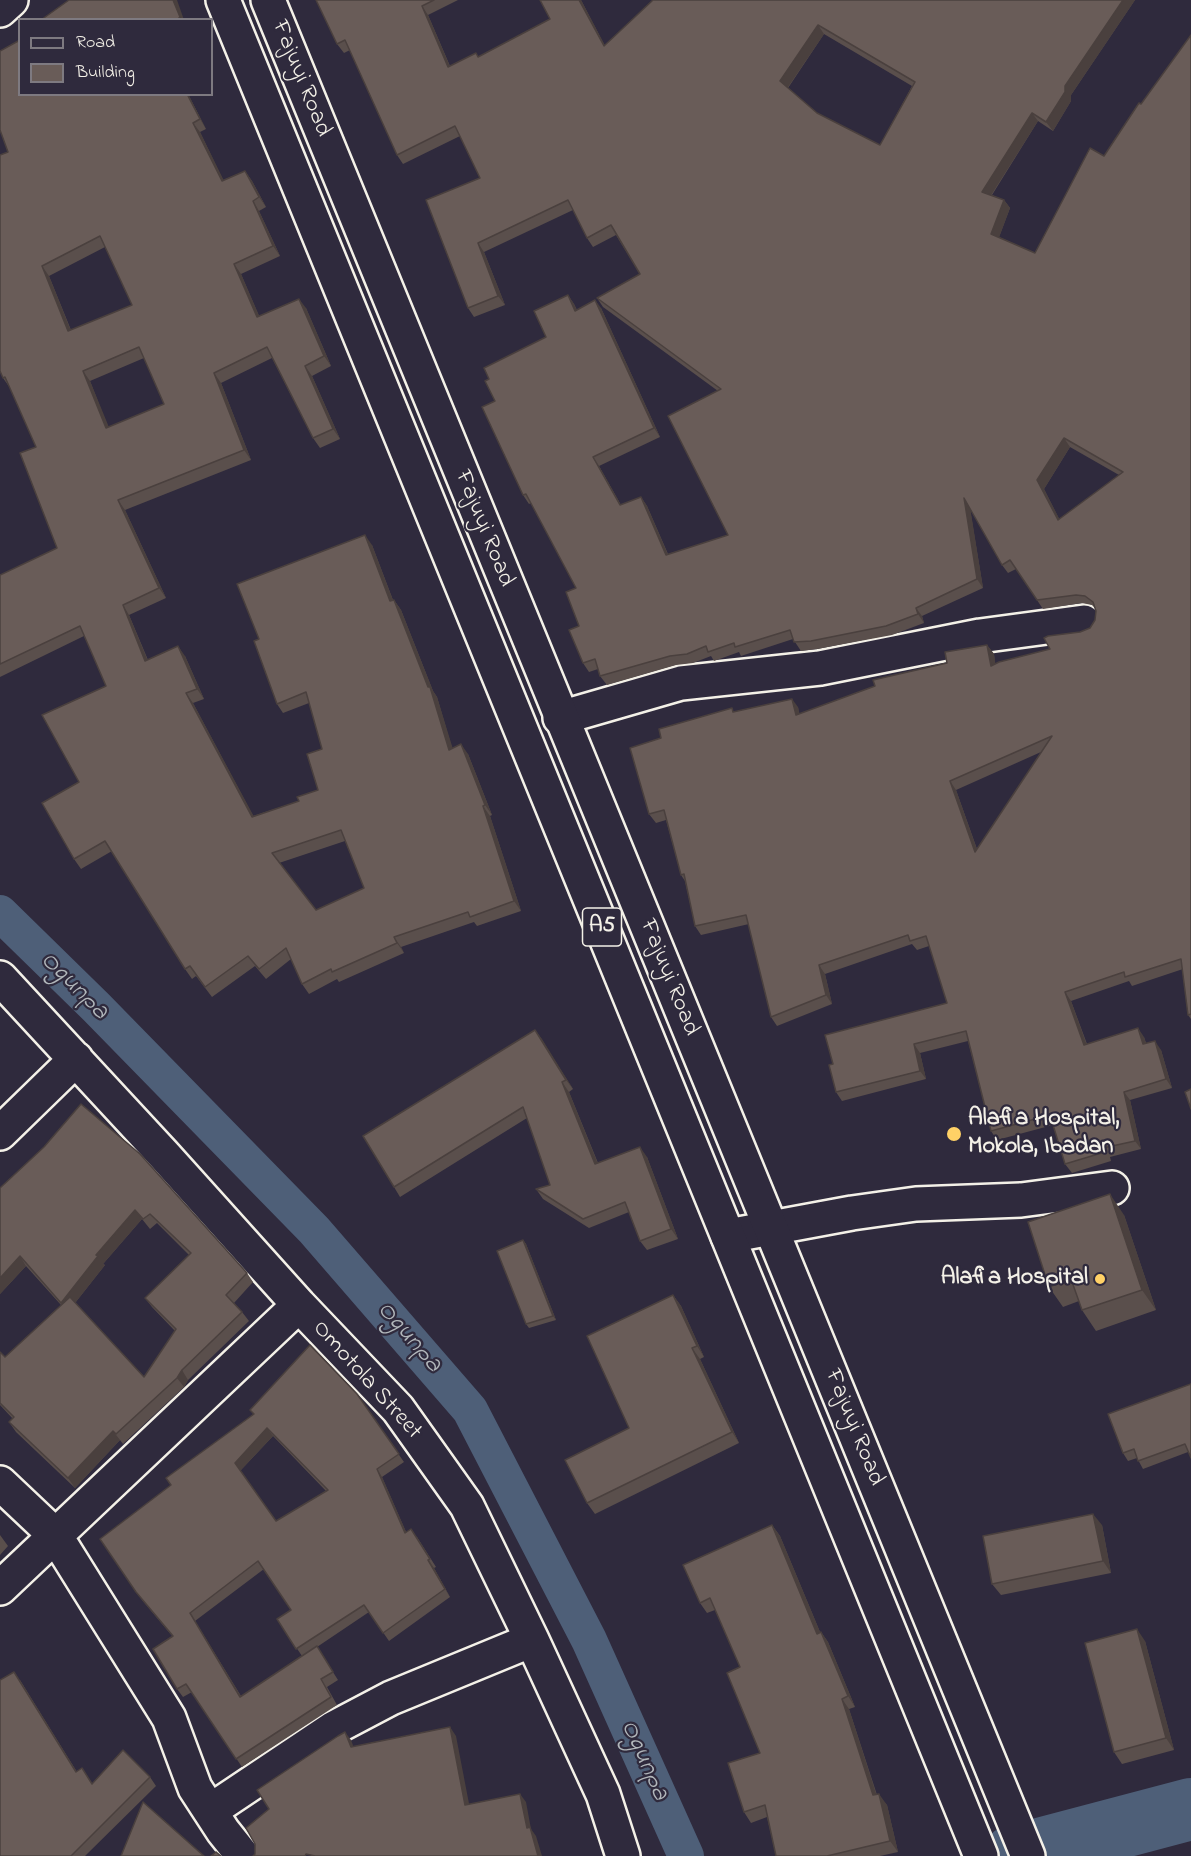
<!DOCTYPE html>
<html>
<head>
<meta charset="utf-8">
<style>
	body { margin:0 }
	#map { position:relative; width:1191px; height:1856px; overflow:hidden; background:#2f2a3d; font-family:"Indie Flower",sans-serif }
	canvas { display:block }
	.legend { position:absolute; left:18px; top:18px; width:195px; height:78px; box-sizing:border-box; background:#2f2a3d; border:2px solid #7e7a81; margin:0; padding:8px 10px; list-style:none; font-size:18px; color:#f4f1e8 }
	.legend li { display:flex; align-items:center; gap:12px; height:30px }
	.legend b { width:30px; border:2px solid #7e7a81 }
</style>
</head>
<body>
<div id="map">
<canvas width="1191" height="1856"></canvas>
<ul class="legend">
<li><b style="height:8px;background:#2f2a3d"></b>Road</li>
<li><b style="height:16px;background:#695c58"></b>Building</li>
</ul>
</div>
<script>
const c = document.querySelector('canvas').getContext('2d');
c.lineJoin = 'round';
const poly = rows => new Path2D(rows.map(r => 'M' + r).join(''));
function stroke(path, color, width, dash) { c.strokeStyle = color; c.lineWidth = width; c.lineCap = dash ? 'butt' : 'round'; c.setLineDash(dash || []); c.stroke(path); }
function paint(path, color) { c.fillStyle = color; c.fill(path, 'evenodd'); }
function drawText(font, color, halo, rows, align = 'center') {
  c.font = font + ' "Indie Flower",sans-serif'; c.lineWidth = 4.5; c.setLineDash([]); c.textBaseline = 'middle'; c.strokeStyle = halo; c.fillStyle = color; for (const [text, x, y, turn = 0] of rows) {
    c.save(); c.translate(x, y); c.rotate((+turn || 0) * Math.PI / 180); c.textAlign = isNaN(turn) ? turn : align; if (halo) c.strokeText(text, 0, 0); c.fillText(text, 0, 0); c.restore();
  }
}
stroke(poly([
	[0,913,96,1007,314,1230,470,1410,589,1640,686,1856]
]), '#4e5f78', 36);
stroke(poly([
	[1013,1856,1191,1809]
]), '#4e5f78', 62);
const minor = poly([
	[0,10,11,0],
	[560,718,681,683,820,668,980,636,1084,622],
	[0,978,164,1155,299,1305,398,1409,467,1506,532,1640,603,1794,623,1856],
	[0,1133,76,1059],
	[728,1236,852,1213,916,1204,1021,1200,1112,1188],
	[0,1483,55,1535,169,1718,195,1788,223,1831,243,1856],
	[0,1588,299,1305],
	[210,1811,334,1728,391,1698,532,1640]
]);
const highway = poly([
	[223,0,981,1856],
	[268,0,1028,1856]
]);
stroke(minor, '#f4f1e8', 38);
stroke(highway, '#f4f1e8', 38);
stroke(minor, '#2f2a3d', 33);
stroke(highway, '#2f2a3d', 33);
paint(poly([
	[316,0,458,0,428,15,450,66,479,57,550,19,581,0,605,46,653,0,1135,0,1071,95,1071,101,1053,131,1038,121,992,195,1004,200,1010,208,999,237,1035,253,1141,104,1191,35,1191,1019,1188,1015,1183,969,1132,986,1129,981,1071,1001,1087,1044,1144,1037,1146,1043,1161,1050,1172,1088,1130,1100,1141,1149,1110,1157,1111,1161,1072,1173,1065,1164,1053,1125,997,1140,991,1131,968,1041,920,1053,926,1079,842,1101,836,1092,833,1064,947,1003,929,946,917,950,912,944,825,974,832,1004,777,1026,771,1017,749,924,701,935,695,926,685,881,681,875,666,820,656,823,649,814,661,738,734,712,798,707,799,714,947,663,987,645,994,654,995,664,1050,649,1090,628,1095,620,1096,611,1095,608,1092,605,1082,603,1043,609,1016,569,1008,573,1002,565,970,509,983,588,922,616,924,623,892,635,817,649,801,651,793,639,741,656,739,652,714,661,711,656,693,663,676,665,607,685,600,676,598,669,589,672,583,663,576,588,531,503,529,504,523,495,489,379,546,337,568,295,574,304,577,310,601,308,660,437,599,466,621,505,641,497,647,506,668,554,728,535,718,391,603,307,597,298,640,274,616,235,593,247,587,238,573,210,484,252,505,305,474,317,468,308,480,178,460,136,403,164,397,155,350,50,344,53,337,44],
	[824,34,912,86,880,145,817,113,788,88],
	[1070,447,1119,475,1059,519,1044,489],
	[1041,752,977,849,956,790],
	[20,94,188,94,206,129,200,132,223,180,245,171,252,181,266,207,259,211,280,256,241,274,259,316,306,308,331,366,312,376,340,439,320,448,313,438,272,358,221,383,251,460,125,510,166,598,129,615,148,660,185,656,204,699,193,703,253,816,299,801,318,790,322,749,309,703,283,713,277,704,259,639,372,545,393,600,394,600,401,610,433,691,437,697,452,748,468,754,492,815,490,816,521,911,477,926,474,922,401,947,404,953,339,982,337,979,309,994,302,984,291,959,266,979,255,966,212,997,196,976,192,979,185,969,112,851,81,869,74,859,79,782,106,686,84,636,0,677,0,575,57,548,36,447,10,388,3,378,8,152],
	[105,247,132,305,71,330,49,276],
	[144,358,164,404,108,427,90,381],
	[345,841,364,888,316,910,279,863],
	[535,1030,573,1089,569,1092,598,1163,647,1157,678,1239,647,1250,640,1241,629,1212,589,1228,543,1199,536,1189,550,1185,527,1118,400,1197,394,1187],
	[44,1147,247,1273,253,1282,234,1303,242,1312,249,1321,188,1380,184,1387,123,1444,120,1440,75,1488,16,1432,9,1422,13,1419,0,1405,0,1352,5,1357,61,1305,26,1266,0,1294,0,1188],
	[142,1219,150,1229,157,1223,189,1255,145,1298,152,1307,175,1331,144,1377,75,1303,105,1265,103,1264],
	[1124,1215,1156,1310,1096,1331,1082,1310,1079,1301,1063,1307,1049,1287],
	[523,1240,526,1244,556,1320,529,1328,526,1324],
	[673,1295,681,1306,704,1357,700,1359,739,1443,595,1514,587,1503,629,1428],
	[1191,1384,1188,1452,1143,1469,1137,1458,1128,1461,1123,1453],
	[357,1394,404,1462,382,1477,406,1532,417,1537,436,1567,434,1568,450,1597,389,1641,369,1612,317,1647,338,1680,327,1687,337,1705,242,1767,192,1692,183,1697,177,1689,173,1637,142,1600,100,1539,171,1486,166,1478,254,1415,250,1410],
	[273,1436,326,1491,276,1521,240,1471],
	[264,1569,291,1610,277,1619,302,1656,241,1696,195,1621],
	[772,1525,780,1536,820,1632,821,1632,828,1642,855,1707,849,1709,877,1795,887,1805,898,1852,880,1856,776,1856,767,1817,751,1823,744,1812,760,1753,740,1667,715,1610,707,1613,700,1603],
	[1102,1525,1111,1573,1001,1595,992,1584],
	[0,1535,8,1546,0,1555],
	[1145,1641,1174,1750,1122,1764,1114,1752],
	[20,1680,77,1772,93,1784,150,1777,156,1786,85,1856,0,1856]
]), '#5a4f4c');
paint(poly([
	[173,0,177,0,184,20,181,20,180,17],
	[579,0,581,0,610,55,604,46],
	[1123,0,1135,0,1071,95,1071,101,1053,131,1046,122,1065,86],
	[422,6,428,15,454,76,448,67],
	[818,25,824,34,786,90,780,81],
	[187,94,188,94,206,129,200,119],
	[1032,113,1038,121,988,200,982,192],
	[193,123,200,132,229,191,222,181],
	[245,171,252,181,266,207,259,197],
	[1004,200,1010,208,997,243,991,234],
	[253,201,259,211,280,256,273,246],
	[478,243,484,252,505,305,498,296],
	[234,264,241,274,264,327,257,317],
	[42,266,49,276,75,341,68,331],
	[568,295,574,304,581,319,575,311],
	[299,299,306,308,331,366,324,356],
	[595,300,601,308,660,437,654,428],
	[305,366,312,376,340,439,333,429],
	[83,371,90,381,113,437,106,428],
	[214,373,221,383,251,460,244,450],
	[1064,438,1070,447,1044,489,1064,528,1058,520,1037,480],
	[593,457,599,466,626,514,620,505],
	[641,497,647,506,672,564,666,555],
	[964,498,970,507,983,588,977,579],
	[118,500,125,510,166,598,159,588],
	[365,535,372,545,397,611,390,601],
	[394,600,401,610,433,691,437,697,456,759,449,750,428,687],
	[123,605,129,615,152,671,145,661],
	[916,608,922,616,924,623,918,614],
	[987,645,994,654,997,675,991,666],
	[178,646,185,656,204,699,197,689],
	[186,693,193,703,259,826,252,817],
	[792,699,798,707,802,724,796,715],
	[461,744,468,754,492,815,485,805],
	[950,781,956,790,981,861,975,852],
	[483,806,490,816,521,911,514,901],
	[394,937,401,947,404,953,397,943],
	[819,965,825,974,832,1004,826,995],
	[1065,992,1071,1001,1090,1054,1084,1045],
	[1138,1028,1144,1037,1149,1053,1143,1044],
	[535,1030,542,1039,573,1089,566,1080],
	[1155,1041,1161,1050,1172,1088,1166,1079],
	[914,1044,920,1053,926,1079,920,1071],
	[562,1082,569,1092,602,1174,595,1164],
	[1124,1092,1130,1100,1141,1149,1135,1141],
	[640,1147,647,1157,678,1239,671,1229],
	[1110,1194,1124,1215,1156,1310,1142,1290],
	[135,1210,142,1219,103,1264,105,1265,68,1312,61,1303,96,1255],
	[523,1240,526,1244,556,1320,553,1316],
	[20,1256,26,1266,0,1294,0,1278],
	[673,1295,681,1306,704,1357,697,1346],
	[692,1348,700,1359,739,1443,732,1432],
	[182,1370,188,1380,184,1387,177,1378],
	[267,1428,273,1436,240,1471,235,1463],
	[113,1431,120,1440,75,1488,68,1478],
	[377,1469,382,1477,410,1541,405,1533],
	[1093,1514,1102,1525,1111,1573,1103,1561],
	[772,1525,780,1536,825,1644,817,1634],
	[428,1560,434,1568,450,1597,445,1589],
	[190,1613,195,1621,246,1705,240,1697],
	[1137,1629,1145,1641,1174,1750,1166,1738],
	[821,1632,828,1642,855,1707,848,1696],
	[842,1699,849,1709,880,1806,873,1795],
	[450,1727,456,1736,471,1814,465,1805],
	[345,1732,351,1740,357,1756,351,1747],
	[520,1794,526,1802,531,1829,536,1836,542,1856,538,1856,527,1828],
	[879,1794,887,1805,898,1852,890,1841]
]), '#4a403e');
const building = poly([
	[69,0,173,0,180,17,177,20,41,20,69,0],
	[316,0,434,0,422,6,448,67,476,53,478,57,550,19,540,0,579,0,604,46,653,0,1123,0,1065,86,1065,92,1046,122,1032,113,982,192,1004,200,991,234,1035,253,1090,148,1104,156,1139,103,1141,104,1191,35,1191,1014,1188,1015,1181,959,1125,977,1124,972,1065,992,1084,1045,1138,1028,1143,1044,1155,1041,1166,1079,1124,1092,1135,1141,1103,1148,1105,1152,1065,1164,1050,1115,991,1131,966,1031,914,1044,920,1071,836,1092,829,1065,833,1064,825,1035,947,1003,926,936,910,941,908,935,819,965,826,995,771,1017,746,915,695,926,684,874,681,875,664,810,649,814,630,748,661,738,659,729,732,708,733,712,792,699,796,715,875,686,873,680,947,663,945,652,987,645,991,666,999,662,1050,649,1044,638,1048,636,1080,632,1090,628,1095,620,1096,611,1093,602,1085,596,1076,595,1037,600,1010,560,1002,565,964,498,977,579,916,608,918,614,886,626,811,641,794,642,790,630,735,647,734,643,708,652,706,646,687,654,670,656,600,676,595,659,583,663,569,630,579,626,566,592,576,588,526,494,523,495,482,407,495,401,485,381,489,379,484,368,546,337,534,311,568,295,575,311,595,300,654,428,593,457,620,505,641,497,666,555,728,535,668,416,721,389,597,298,640,274,611,225,587,238,568,200,478,243,498,296,468,308,426,200,480,178,455,126,397,155,345,40,337,44,316,0],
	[818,25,915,82,880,145,817,113,780,81,818,25],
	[1064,438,1123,472,1058,520,1037,480,1064,438],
	[1052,736,975,852,950,781,1052,736],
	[20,40,20,94,187,94,200,119,193,123,222,181,245,171,259,197,253,201,273,246,234,264,257,317,299,299,324,356,305,366,333,429,313,438,267,347,214,373,244,450,118,500,159,588,123,605,145,661,178,646,197,689,186,693,252,817,299,801,297,797,318,790,307,754,322,749,306,692,277,704,254,641,259,639,237,584,365,535,390,601,394,600,428,687,430,687,449,750,461,744,485,805,483,806,514,901,470,917,468,912,394,937,397,943,332,972,331,969,302,984,286,948,259,969,248,956,205,987,190,966,185,969,105,841,74,859,42,803,79,782,42,715,106,686,80,626,0,664,0,575,57,548,20,453,36,447,5,377,3,378,0,371,0,155,8,152,0,130,0,51,20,40],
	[100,236,132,305,68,331,42,266,100,236],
	[139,347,164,404,106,428,83,371,139,347],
	[341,830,364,888,316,910,272,853,341,830],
	[535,1030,566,1080,562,1082,595,1164,640,1147,671,1229,640,1241,625,1202,583,1219,536,1189,550,1185,523,1107,394,1187,363,1136,535,1030],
	[1191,1089,1191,1109,1185,1092,1191,1089],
	[81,1104,140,1154,247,1273,226,1295,242,1312,182,1370,177,1378,116,1434,113,1431,68,1478,9,1422,14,1417,0,1403,0,1352,5,1357,70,1297,144,1377,176,1329,145,1298,191,1253,150,1214,143,1219,135,1210,96,1255,98,1256,61,1303,20,1256,0,1278,0,1188,44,1147,81,1104],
	[1110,1194,1142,1290,1082,1310,1071,1279,1049,1287,1028,1222,1110,1194],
	[523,1240,553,1316,526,1324,497,1251,523,1240],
	[673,1295,697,1346,692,1348,732,1432,587,1503,565,1460,629,1428,587,1336,673,1295],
	[310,1345,357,1394,399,1454,377,1469,405,1533,411,1529,430,1559,428,1560,445,1589,383,1633,364,1605,296,1649,277,1619,291,1610,258,1561,190,1613,240,1697,317,1646,333,1672,321,1679,331,1697,236,1759,186,1684,177,1689,153,1649,173,1636,136,1592,100,1539,171,1485,166,1478,254,1414,250,1410,310,1345],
	[267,1428,328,1490,276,1521,235,1463,267,1428],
	[1191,1384,1191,1458,1185,1444,1138,1461,1134,1449,1123,1453,1108,1414,1191,1384],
	[1093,1514,1103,1561,992,1584,983,1536,1093,1514],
	[772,1525,817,1634,821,1632,848,1696,842,1699,873,1795,879,1794,890,1841,827,1856,776,1856,765,1805,744,1812,728,1763,760,1753,727,1673,740,1667,710,1598,700,1603,683,1565,772,1525],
	[1137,1629,1166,1738,1114,1752,1085,1643,1137,1629],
	[14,1672,76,1772,82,1768,92,1784,123,1750,150,1777,71,1856,0,1856,0,1680,14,1672],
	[450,1727,465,1805,520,1794,527,1828,530,1827,538,1856,315,1856,306,1854,305,1856,253,1856,255,1854,255,1844,246,1828,269,1809,257,1790,338,1736,345,1732,351,1747,450,1727],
	[143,1802,204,1856,121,1856,143,1802],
	[216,1852,221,1856,211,1856,216,1852]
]);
paint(building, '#695c58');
stroke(building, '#4a403e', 1.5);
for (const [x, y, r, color] of [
	[954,1134,8,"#ffd166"],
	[1100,1279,6,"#ffd166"]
]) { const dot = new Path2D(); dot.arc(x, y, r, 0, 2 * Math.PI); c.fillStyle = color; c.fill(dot); stroke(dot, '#2f2a3d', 2); }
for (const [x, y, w] of [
	[602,927,39]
]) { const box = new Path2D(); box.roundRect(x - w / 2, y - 19, w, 38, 4.5); c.fillStyle = '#2f2a3d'; c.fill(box); stroke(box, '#f4f1e8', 1.5); }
drawText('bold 22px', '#f4f1e8', null, [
	["A5",602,927]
]);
drawText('24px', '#f4f1e8', '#2f2a3d', [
	["Fajuyi Road",300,79,68],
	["Fajuyi Road",483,529,68],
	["Fajuyi Road",668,978,68],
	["Omotola Street",366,1381,48],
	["Fajuyi Road",853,1428,68]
]);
drawText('bold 24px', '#f4f1e8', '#2f2a3d', [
	["Alafia Hospital,",968,1120],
	["Mokola, Ibadan",968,1148],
	["Alafia Hospital",1088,1279,"right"]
], 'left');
drawText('italic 26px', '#b2b7bb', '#2f2a3d', [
	["Ogunpa",73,987,45],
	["Ogunpa",408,1338,49],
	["Ogunpa",643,1761,66]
]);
</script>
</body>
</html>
